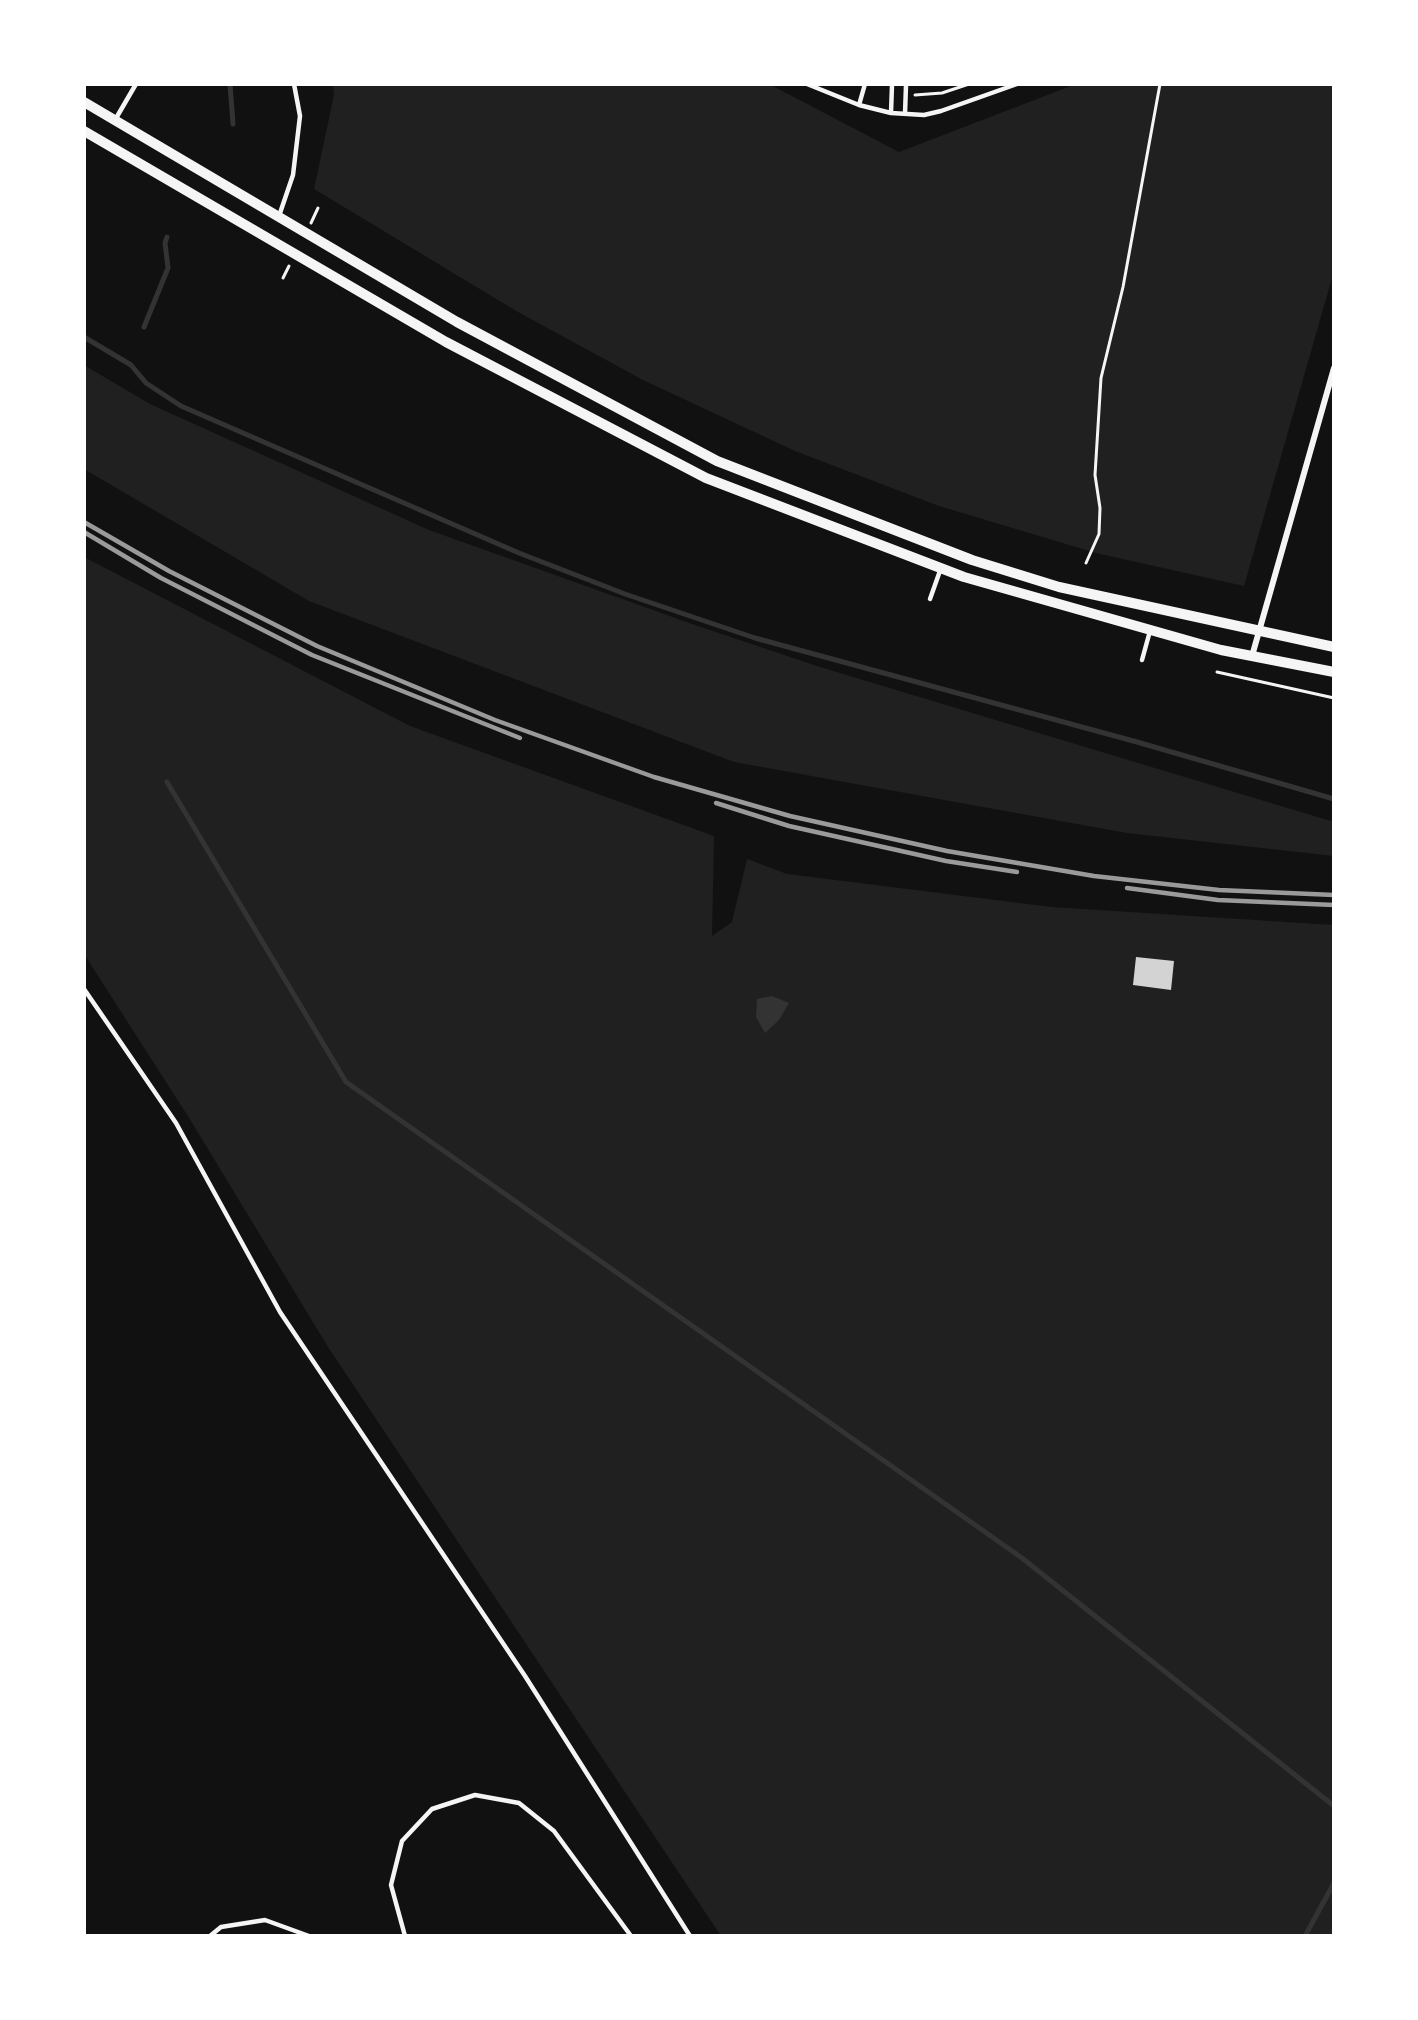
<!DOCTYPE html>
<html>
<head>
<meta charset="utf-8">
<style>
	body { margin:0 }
	#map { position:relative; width:1418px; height:2020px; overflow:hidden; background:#111; font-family:"Fira Sans",sans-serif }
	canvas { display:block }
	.frame { position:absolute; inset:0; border:86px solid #fff; pointer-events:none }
</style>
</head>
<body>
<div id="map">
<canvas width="1418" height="2020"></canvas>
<div class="frame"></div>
</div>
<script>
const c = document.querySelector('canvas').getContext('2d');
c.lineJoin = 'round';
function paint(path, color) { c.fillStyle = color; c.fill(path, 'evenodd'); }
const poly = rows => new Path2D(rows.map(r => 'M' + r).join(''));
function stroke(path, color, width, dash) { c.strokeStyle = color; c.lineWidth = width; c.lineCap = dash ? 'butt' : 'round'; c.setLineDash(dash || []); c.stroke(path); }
paint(poly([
	[333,84,769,84,899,152,1076,84,1334,84,1334,271,1244,586,1096,553,939,506,795,451,643,380,518,312,314,189,334,95],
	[84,365,150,404,429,530,695,625,820,667,1334,822,1334,856,1127,833,734,762,309,601,84,469],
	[84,557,410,726,714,836,712,936,732,922,747,859,787,874,1051,907,1334,925,1334,1936,721,1936,328,1347,191,1121,84,954]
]), '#202020');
paint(poly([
	[772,996,789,1003,779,1020,765,1033,756,1017,757,999]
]), '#333');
stroke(poly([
	[230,84,233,124],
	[144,327,168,268,165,243,167,237],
	[84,337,131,365,146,383,181,406,519,553,625,594,755,638,1137,742,1334,799],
	[167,782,346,1082,1022,1558,1334,1806],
	[1305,1936,1334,1883]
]), '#333', 5);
paint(poly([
	[1136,957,1174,961,1171,990,1133,985]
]), '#d3d3d3');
stroke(poly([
	[915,95,942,93,969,84],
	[311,223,318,208],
	[283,278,289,266],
	[1086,563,1099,534,1100,508,1095,475,1101,378,1123,287,1160,84],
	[1217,672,1334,698]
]), '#f5f5f5', 3);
stroke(poly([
	[807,84,859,105,891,113,924,115,941,111,1017,84],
	[859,105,865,84],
	[891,113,892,85],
	[905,114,906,85],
	[115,120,136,84],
	[279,216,293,175,300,116,294,84],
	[930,599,941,568],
	[1142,660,1150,631],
	[84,989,176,1123,280,1312,525,1676,690,1936],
	[210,1936,221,1927,265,1920,309,1936],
	[405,1936,391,1885,402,1841,432,1809,475,1795,519,1803,554,1831,631,1936]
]), '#f5f5f5', 4.5);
stroke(poly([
	[1252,656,1334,368]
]), '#f5f5f5', 6);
stroke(poly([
	[84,102,457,322,717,461,972,560,1059,587,1334,647],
	[84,131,446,342,706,478,964,577,1221,650,1334,672]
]), '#f5f5f5', 10);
stroke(poly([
	[84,522,169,571,317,646,495,720,654,777,790,816,947,851,1094,876,1219,890,1334,895],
	[84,532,161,578,312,655,520,738],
	[716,803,789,826,946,861,1017,872],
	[1127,888,1218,900,1334,905]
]), '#9a9a9a', 4.5);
</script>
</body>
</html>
